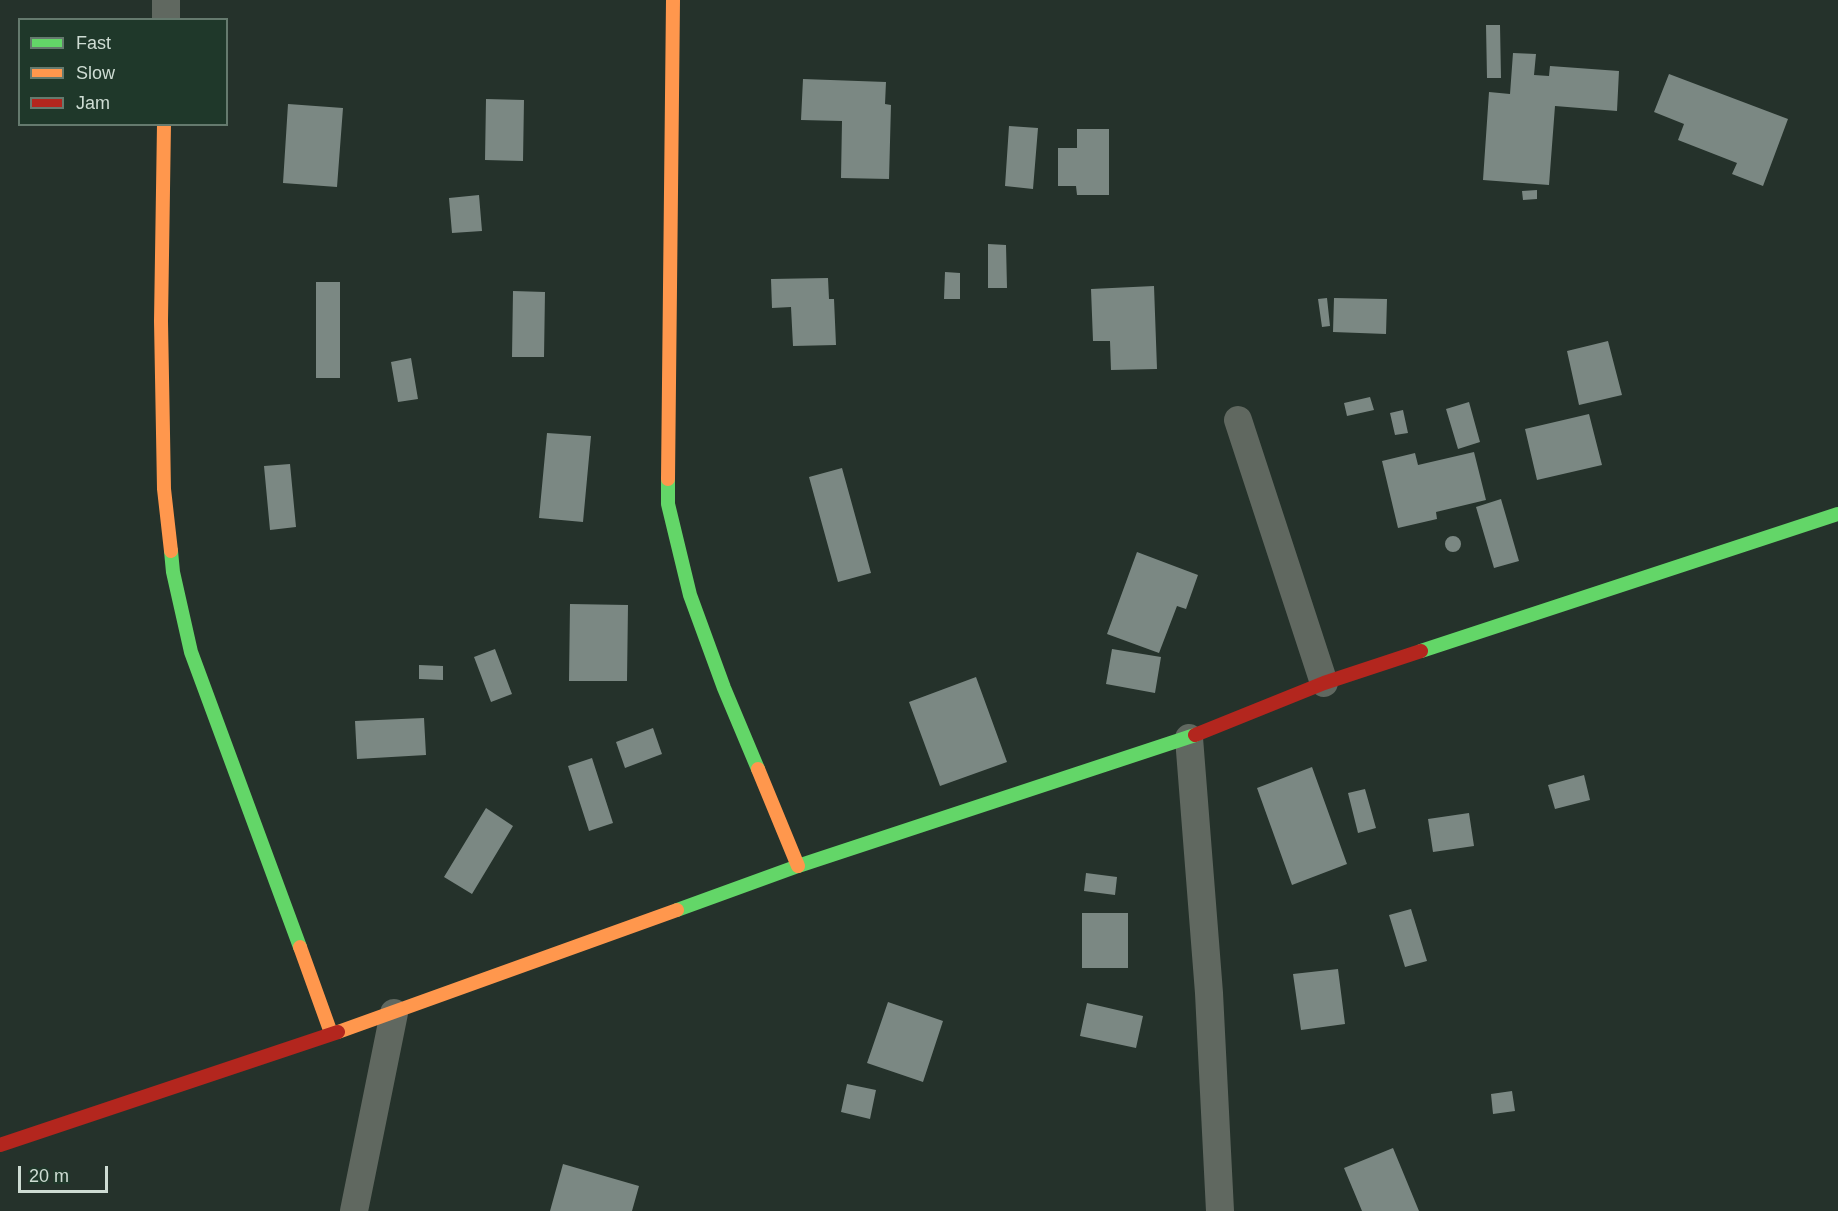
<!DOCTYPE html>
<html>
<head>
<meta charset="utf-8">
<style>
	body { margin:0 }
	#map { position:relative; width:1838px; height:1211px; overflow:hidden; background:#25322b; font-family:Helvetica,sans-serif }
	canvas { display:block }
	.legend { position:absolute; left:18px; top:18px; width:210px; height:108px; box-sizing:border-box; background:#1f382a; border:2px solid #657a6e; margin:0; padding:8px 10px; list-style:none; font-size:18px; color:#cedcd3 }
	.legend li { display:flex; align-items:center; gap:12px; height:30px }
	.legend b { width:30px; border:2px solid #657a6e }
	.scale { position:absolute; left:18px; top:1166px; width:90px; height:27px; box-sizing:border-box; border:3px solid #cedcd3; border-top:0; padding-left:8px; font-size:18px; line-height:21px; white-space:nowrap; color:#cedcd3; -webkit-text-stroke:4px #1f382a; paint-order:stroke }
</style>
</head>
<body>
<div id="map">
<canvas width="1838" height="1211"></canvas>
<ul class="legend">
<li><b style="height:8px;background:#63d668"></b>Fast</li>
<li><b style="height:8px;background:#ff974d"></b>Slow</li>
<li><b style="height:8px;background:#b3261e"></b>Jam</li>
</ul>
<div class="scale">20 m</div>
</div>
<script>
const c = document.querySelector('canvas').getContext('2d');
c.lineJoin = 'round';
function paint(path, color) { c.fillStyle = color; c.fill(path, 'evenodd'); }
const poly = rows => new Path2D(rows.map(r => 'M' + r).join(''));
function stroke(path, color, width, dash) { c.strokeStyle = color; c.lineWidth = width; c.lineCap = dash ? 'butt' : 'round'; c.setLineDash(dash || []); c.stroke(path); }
paint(poly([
	[1486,25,1500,25,1501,78,1487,78],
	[1513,53,1536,54,1534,75,1549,76,1550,66,1619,71,1617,111,1555,106,1549,185,1483,180,1489,92,1510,94],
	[1669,74,1788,119,1763,186,1732,174,1737,163,1678,140,1684,124,1654,112],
	[803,79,886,82,885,104,891,105,889,179,841,178,842,121,801,120],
	[486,99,524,100,523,161,485,160],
	[288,104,343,108,337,187,283,183],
	[1009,126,1038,128,1033,189,1005,186],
	[1077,129,1109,129,1109,195,1077,195,1076,186,1058,186,1058,148,1077,148],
	[1537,190,1537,199,1523,200,1522,191],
	[479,195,482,231,452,233,449,198],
	[988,244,1006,245,1007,288,988,288],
	[945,272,960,273,960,299,944,299],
	[828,278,829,299,834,299,836,345,793,346,791,307,772,308,771,279],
	[316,282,340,282,340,378,316,378],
	[1154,286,1157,369,1111,370,1110,341,1093,341,1091,289],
	[513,291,545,292,544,357,512,357],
	[1327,298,1330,326,1322,327,1318,299],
	[1334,298,1387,299,1386,334,1333,332],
	[1608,341,1622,395,1579,405,1567,351],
	[411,358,418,399,398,402,391,362],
	[1370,397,1374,410,1347,416,1344,403],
	[1469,402,1480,442,1458,449,1446,409],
	[1403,410,1408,433,1395,435,1390,413],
	[1589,414,1602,465,1537,480,1525,429],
	[547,433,591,436,583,522,539,518],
	[1474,452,1486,500,1436,512,1437,519,1398,528,1382,461,1415,453,1418,465],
	[290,464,296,527,270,530,264,466],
	[842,468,871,573,838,582,809,477],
	[1501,499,1519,561,1494,568,1476,507],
	'1445 544a8 8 0 1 1 16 0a8 8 0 1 1-16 0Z',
	[1137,552,1198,575,1186,609,1177,606,1159,653,1107,634],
	[570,604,628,605,627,681,569,681],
	[495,649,512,694,491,702,474,657],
	[1112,649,1161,657,1155,693,1106,684],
	[419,665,443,666,443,680,419,679],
	[976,677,1007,762,940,786,909,702],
	[424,718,426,755,357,759,355,721],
	[653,728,662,754,625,768,616,742],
	[592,758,613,823,589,831,568,766],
	[1312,767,1347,864,1292,885,1257,788],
	[1584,775,1590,800,1555,809,1548,785],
	[1365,789,1376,828,1358,833,1348,793],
	[486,808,513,826,472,894,444,877],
	[1469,813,1474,846,1433,852,1428,819],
	[1086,873,1117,877,1115,895,1084,891],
	[1411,909,1427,961,1405,967,1389,915],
	[1082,913,1128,913,1128,968,1082,968],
	[1338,969,1345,1024,1301,1030,1293,974],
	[888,1002,943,1021,923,1082,867,1063],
	[1087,1003,1143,1016,1136,1048,1080,1036],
	[847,1084,876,1090,870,1119,841,1112],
	[1512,1091,1515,1111,1493,1114,1491,1094],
	[1393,1148,1419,1211,1362,1211,1344,1168],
	[563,1164,639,1186,632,1211,550,1211]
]), '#7b8883');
stroke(poly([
	[166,20,166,0],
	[1238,420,1324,683],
	[1189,738,1209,993,1220,1211],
	[354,1211,394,1013]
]), '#606860', 28);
stroke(poly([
	[668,479,668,504,690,595,724,688,758,769],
	[171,551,173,572,191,652,300,947],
	[1421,651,1838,514],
	[677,910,798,866,1195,735]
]), '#63d668', 14);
stroke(poly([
	[164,124,161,321,164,489,171,551],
	[668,479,673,0],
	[758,769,798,866],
	[300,947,331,1033],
	[338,1032,677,910]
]), '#ff974d', 14);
stroke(poly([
	[1195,735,1324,683,1421,651],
	[0,1145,338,1032]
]), '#b3261e', 14);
</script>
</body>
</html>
